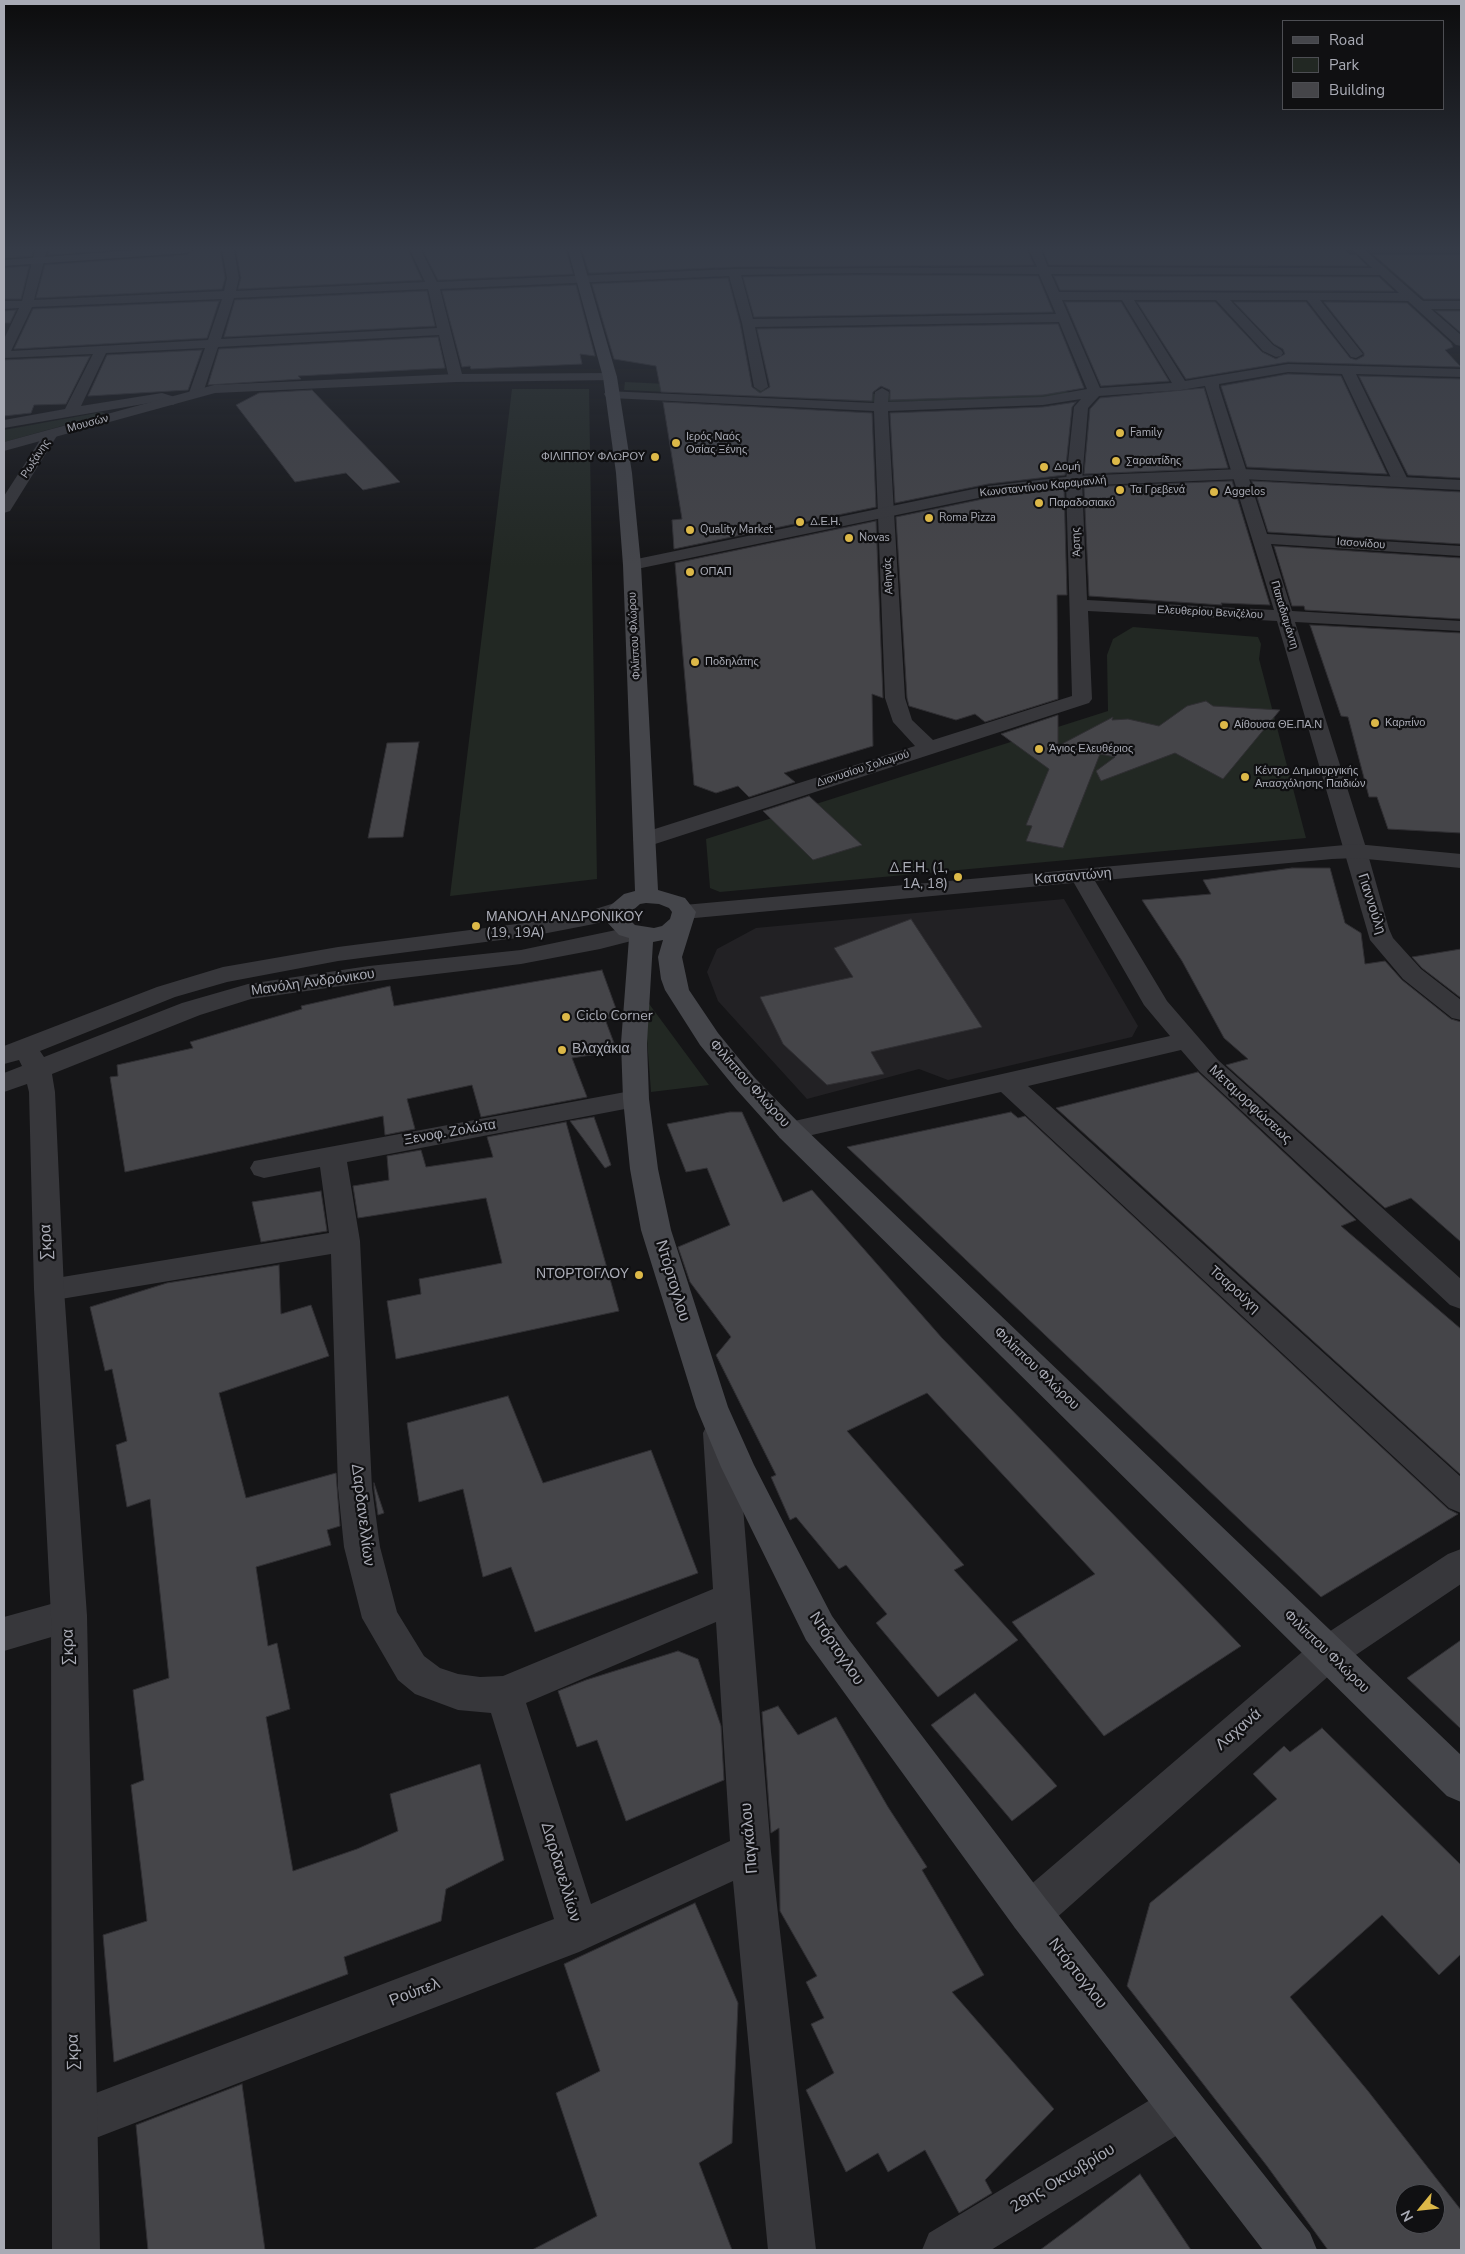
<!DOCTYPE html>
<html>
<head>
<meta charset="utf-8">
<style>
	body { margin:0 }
	#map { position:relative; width:1465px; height:2254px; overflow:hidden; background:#151517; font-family:"Nunito Sans",sans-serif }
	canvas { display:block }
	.frame { position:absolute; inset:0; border:5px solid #a9abb5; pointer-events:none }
	.legend { position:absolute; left:1282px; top:20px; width:162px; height:90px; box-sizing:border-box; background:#101012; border:1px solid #4d4e53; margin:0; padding:6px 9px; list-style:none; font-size:15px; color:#a9abb5 }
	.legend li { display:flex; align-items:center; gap:10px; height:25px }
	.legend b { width:25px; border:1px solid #4d4e53 }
	.north { position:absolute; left:1395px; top:2184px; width:50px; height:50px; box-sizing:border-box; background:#101012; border:1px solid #4d4e53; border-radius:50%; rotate:242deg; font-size:14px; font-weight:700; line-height:20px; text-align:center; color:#a9abb5 }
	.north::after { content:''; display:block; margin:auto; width:18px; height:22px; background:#dcb848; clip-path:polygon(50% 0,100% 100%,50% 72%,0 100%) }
</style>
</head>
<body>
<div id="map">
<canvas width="1465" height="2254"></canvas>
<div class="frame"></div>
<ul class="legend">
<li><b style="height:6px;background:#45464b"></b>Road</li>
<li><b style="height:14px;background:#222823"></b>Park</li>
<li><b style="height:14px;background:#454549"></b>Building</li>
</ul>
<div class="north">N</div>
</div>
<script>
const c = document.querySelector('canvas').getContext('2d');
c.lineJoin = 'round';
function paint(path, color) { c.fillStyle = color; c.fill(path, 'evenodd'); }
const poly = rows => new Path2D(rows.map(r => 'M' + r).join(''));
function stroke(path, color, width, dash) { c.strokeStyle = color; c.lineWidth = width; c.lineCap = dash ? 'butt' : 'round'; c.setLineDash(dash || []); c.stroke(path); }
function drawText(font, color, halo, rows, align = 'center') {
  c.font = font + ' "Nunito Sans",sans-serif'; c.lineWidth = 4.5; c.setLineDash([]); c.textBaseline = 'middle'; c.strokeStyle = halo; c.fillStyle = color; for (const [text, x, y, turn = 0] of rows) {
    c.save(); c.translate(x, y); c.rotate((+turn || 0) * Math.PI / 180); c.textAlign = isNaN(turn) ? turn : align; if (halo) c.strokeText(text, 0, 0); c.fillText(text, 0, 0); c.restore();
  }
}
paint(poly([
	[1064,899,1138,1026,1132,1037,948,1080,919,1069,807,1099,718,1001,707,972,717,949,756,928]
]), '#222124');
paint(poly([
	[625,382,874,394,1048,388,1070,392,1053,398,877,402,624,390],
	[512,389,589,389,597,879,450,896],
	[102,412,105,414,4,442,4,430],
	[1133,627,1258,637,1261,644,1259,659,1306,838,720,892,710,888,706,839,1108,711,1107,655,1113,639],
	[644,999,647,1001,709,1085,651,1092]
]), '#222823');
const building = poly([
	[4,250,33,250,32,256,4,258,4,250],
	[49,250,109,250,48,255,49,250],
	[194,250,220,250,225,278,222,289,36,298,45,265,187,255,194,250],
	[236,250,408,250,422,280,238,289,241,278,236,250],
	[423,250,566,250,573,274,438,280,423,250],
	[582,250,1027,250,1034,265,734,267,589,273,582,250],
	[1043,250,1345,250,1350,255,1356,255,1367,266,1049,265,1043,250],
	[1374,255,1461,255,1461,299,1424,299,1374,255],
	[29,266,21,299,4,299,4,268,29,266],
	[857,275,1038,276,1053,312,754,317,743,277,857,275],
	[1054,276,1379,277,1394,291,1060,290,1054,276],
	[728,278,740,323,752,387,760,393,770,387,757,329,1058,324,1084,388,1043,395,890,400,890,390,881,386,873,392,872,401,661,392,656,366,614,359,592,284,728,278],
	[576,285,595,356,580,354,582,364,471,369,470,366,462,367,442,291,576,285],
	[427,291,435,326,224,337,235,300,427,291],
	[219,301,207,338,14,349,33,309,219,301],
	[1065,302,1121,302,1169,381,1101,386,1065,302],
	[1137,302,1215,302,1262,352,1276,359,1285,354,1283,349,1274,344,1234,302,1306,302,1350,358,1356,360,1364,356,1364,353,1324,302,1407,303,1451,343,1453,347,1445,350,1461,367,1288,362,1186,379,1137,302],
	[16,310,10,323,4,323,4,311,16,310],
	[1436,311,1461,311,1461,333,1436,311],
	[438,337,445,368,298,376,301,379,208,385,219,349,438,337],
	[202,350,188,390,88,396,107,355,202,350],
	[90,356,66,404,34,405,31,413,4,416,4,360,90,356],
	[1288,374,1341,376,1387,474,1247,467,1221,386,1288,374],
	[1359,376,1461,379,1461,478,1408,475,1359,376],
	[1204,388,1228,468,1084,474,1090,409,1100,398,1204,388],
	[312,390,400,482,363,490,346,473,295,482,236,405,259,393,312,390],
	[663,402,872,413,876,507,674,549,672,520,682,519,663,402],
	[1076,402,1072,407,1065,475,988,484,895,503,890,413,1043,407,1076,402],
	[1232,481,1270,605,1221,603,1222,605,1089,596,1084,487,1232,481],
	[1252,481,1461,492,1461,544,1268,532,1252,481],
	[1064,489,1067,595,1057,595,1058,699,985,722,975,714,956,720,909,706,907,698,896,517,988,498,1064,489],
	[876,521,883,698,872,694,873,746,784,773,795,782,749,797,738,786,716,793,694,785,675,563,876,521],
	[1274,546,1461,558,1461,619,1305,610,1304,606,1292,606,1274,546],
	[1310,625,1461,633,1461,833,1388,829,1377,797,1369,797,1348,717,1341,716,1310,625],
	[1206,701,1213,706,1280,710,1223,779,1175,753,1101,781,1096,771,1115,757,1100,754,1063,848,1026,841,1032,826,1026,825,1049,769,1001,734,1058,715,1058,746,1113,717,1112,720,1128,719,1159,726,1187,706,1206,701],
	[419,742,403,837,368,838,387,743,419,742],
	[809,796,862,845,813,860,763,811,809,796],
	[1292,868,1330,868,1345,923,1361,933,1365,964,1385,961,1402,980,1451,1019,1461,1022,1461,1242,1411,1198,1385,1208,1226,1065,1248,1059,1224,1038,1182,961,1142,900,1211,894,1203,880,1292,868],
	[911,919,982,1027,871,1052,884,1074,827,1085,783,1044,760,997,853,977,834,948,911,919],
	[1461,949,1461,998,1422,968,1412,957,1461,949],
	[602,970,619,1017,605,1019,617,1051,572,1058,587,1097,481,1117,472,1085,407,1099,415,1129,385,1135,383,1116,125,1172,110,1077,118,1076,117,1065,193,1048,190,1042,302,1009,301,1006,390,986,394,1006,602,970],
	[1198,1072,1356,1220,1341,1226,1461,1329,1461,1475,1056,1108,1198,1072],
	[730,1112,742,1112,783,1202,812,1190,942,1338,1241,1646,1104,1736,1012,1622,1095,1574,927,1393,847,1431,964,1565,954,1570,1018,1640,938,1697,876,1623,887,1614,846,1565,839,1569,796,1517,790,1520,771,1477,776,1475,716,1355,731,1337,690,1282,678,1247,730,1225,707,1168,686,1172,667,1124,730,1112],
	[1011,1112,1018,1118,1025,1116,1448,1509,1458,1514,1321,1597,847,1147,1011,1112],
	[594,1117,611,1165,605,1168,570,1121,594,1117],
	[566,1122,619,1311,396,1359,387,1301,421,1294,419,1279,502,1263,486,1198,358,1218,353,1186,389,1180,387,1156,421,1150,426,1167,493,1157,487,1137,566,1122],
	[321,1191,327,1231,261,1242,252,1202,321,1191],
	[279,1265,281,1314,311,1305,329,1356,219,1393,246,1498,336,1473,340,1526,327,1530,331,1545,256,1567,268,1646,277,1643,290,1709,266,1717,293,1871,357,1849,398,1831,390,1794,480,1764,504,1860,446,1889,441,1921,344,1957,348,1974,114,2062,103,1935,147,1921,131,1785,144,1780,133,1690,169,1678,150,1499,127,1507,116,1445,127,1441,112,1369,105,1371,90,1307,167,1283,279,1265],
	[508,1396,543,1483,651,1450,698,1573,535,1632,511,1567,483,1577,463,1489,419,1502,407,1423,508,1396],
	[374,1483,384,1513,378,1515,374,1488,374,1483],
	[1461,1640,1461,1729,1407,1678,1461,1640],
	[678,1651,698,1659,721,1726,724,1780,626,1821,597,1740,577,1747,558,1691,586,1680,678,1651],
	[975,1693,1057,1786,1012,1821,931,1725,975,1693],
	[778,1706,798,1735,836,1717,888,1807,927,1867,922,1870,984,1975,952,1992,1054,2109,985,2180,992,2193,959,2213,925,2150,888,2172,878,2153,846,2172,806,2090,834,2073,811,2024,824,2018,806,1982,817,1976,780,1911,779,1828,771,1833,762,1712,778,1706],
	[1322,1728,1461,1865,1461,1954,1439,1975,1382,1915,1290,1997,1368,2091,1461,2210,1461,2250,1328,2250,1267,2166,1127,1986,1150,1903,1277,1799,1253,1774,1284,1746,1290,1752,1322,1728],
	[1405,2194,1435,2194,1435,2224,1405,2224,1405,2194],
	[695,1903,738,2003,732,2143,699,2163,732,2250,532,2250,597,2216,556,2093,600,2071,564,1964,695,1903],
	[242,2084,265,2250,148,2250,136,2125,242,2084],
	[1140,2174,1191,2250,1040,2250,1079,2221,1140,2174]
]);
paint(building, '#454549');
stroke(building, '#302f33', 1);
paint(poly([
	[35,250,47,250,34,300,224,291,227,278,222,250,234,250,239,278,236,291,425,282,410,250,421,250,437,282,734,269,1037,267,1029,250,1041,250,1048,267,1372,268,1353,250,1365,250,1423,301,1461,301,1461,309,1431,309,1461,335,1461,346,1456,345,1408,301,1320,300,1363,354,1356,358,1351,357,1307,300,1230,300,1273,345,1281,350,1283,353,1281,356,1276,357,1263,351,1216,300,1134,300,1185,381,1288,364,1461,369,1461,377,1356,374,1409,482,1401,487,1393,482,1342,374,1288,372,1219,384,1219,387,1267,534,1461,546,1461,556,1271,544,1292,611,1461,621,1461,631,1295,622,1367,851,1389,929,1393,938,1421,969,1461,1000,1461,1020,1452,1018,1403,979,1370,940,1277,621,1088,611,1092,699,1089,703,652,845,644,847,636,845,633,840,636,835,915,746,893,722,885,698,874,411,611,398,606,397,604,394,606,391,874,403,875,392,882,388,889,392,888,402,1043,397,1087,389,1059,322,755,327,768,387,761,391,754,387,742,323,729,276,440,289,463,378,461,381,456,382,449,378,439,335,218,347,203,393,196,397,189,393,205,348,106,353,81,406,162,393,178,398,180,401,173,405,161,401,4,428,4,420,65,409,93,354,4,358,4,339,19,308,4,309,4,301,22,301,35,250],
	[857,273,1039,274,1056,314,753,319,741,275,857,273],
	[1051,274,1380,275,1399,293,1059,292,1051,274],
	[428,289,437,328,221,339,234,298,428,289],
	[222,299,208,340,11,351,32,307,222,299],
	[1062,300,1122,300,1172,383,1100,388,1062,300],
	[1205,386,1274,610,1087,600,1082,481,1088,408,1099,396,1181,390,1205,386],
	[1081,399,1074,407,1066,481,1072,696,933,740,912,720,905,698,888,411,1043,405,1081,399],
	[51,430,58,434,10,511,4,513,4,496,46,431,51,430],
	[1081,869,1089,871,1167,1001,1218,1060,1461,1279,1461,1309,1450,1305,1200,1072,1181,1050,1028,1086,1461,1477,1461,1513,1449,1508,1001,1092,790,1140,780,1138,776,1131,780,1124,790,1122,1170,1036,1144,1005,1070,876,1073,871,1081,869],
	[636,1090,646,1093,649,1099,646,1105,347,1162,360,1241,372,1488,380,1547,397,1612,424,1656,440,1668,458,1674,480,1677,503,1676,713,1589,703,1433,708,1423,720,1419,732,1423,737,1433,771,1852,816,2250,768,2250,733,1881,579,1952,75,2146,59,2139,52,2123,59,2107,554,1919,491,1713,458,1710,415,1694,398,1680,362,1618,344,1547,338,1488,331,1254,49,1301,38,1297,34,1289,38,1281,329,1233,320,1167,264,1178,254,1175,250,1168,254,1161,636,1090],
	[716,1622,730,1841,591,1904,526,1703,716,1622],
	[1461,1549,1461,1584,1341,1665,1045,1928,1030,1934,1015,1928,1009,1913,1015,1898,1315,1641,1448,1554,1461,1549],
	[69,1599,82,1604,87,1616,82,1628,4,1651,4,1617,69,1599]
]), '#37373b');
paint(poly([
	[610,373,615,374,617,377,615,380,456,382,215,393,4,451,4,442,214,385,456,374,610,373],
	[1241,469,1461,480,1461,490,1241,479,1074,486,988,496,632,570,626,569,623,565,626,561,632,560,988,486,1074,476,1241,469],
	[1356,844,1461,854,1461,868,1356,858,1332,859,684,919,676,917,672,912,676,907,684,905,1356,844],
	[621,901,629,903,633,908,629,913,594,924,532,936,338,961,227,982,175,997,40,1051,44,1057,182,1003,248,984,369,966,521,950,635,926,643,928,647,933,643,938,600,949,521,964,369,982,251,999,200,1015,52,1074,55,1092,64,1289,87,1616,100,2250,52,2250,51,1616,34,1289,29,1092,27,1084,4,1092,4,1073,22,1066,19,1060,4,1064,4,1046,157,987,223,967,338,947,532,922,589,911,621,901],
	[1181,2084,1197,2091,1204,2107,1197,2123,991,2250,922,2250,929,2233,1165,2091,1181,2084]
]), '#37373b');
paint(poly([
	[137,250,192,250,187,253,4,266,4,260,137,250],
	[568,250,580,250,617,377,632,473,641,565,658,890,685,898,696,912,682,957,689,990,718,1033,754,1077,800,1124,1461,1755,1461,1802,1447,1796,780,1138,736,1089,700,1045,665,990,661,979,658,957,663,940,653,942,647,1043,649,1099,658,1169,671,1230,728,1407,754,1465,795,1545,832,1616,847,1637,1045,1898,1310,2233,1317,2250,1263,2250,1015,1928,806,1640,721,1467,696,1407,641,1230,630,1169,623,1099,621,1043,629,938,619,935,606,921,607,910,611,905,624,894,635,891,623,565,616,473,603,377,568,250],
	[646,903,659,904,669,908,672,912,670,919,662,926,654,928,635,925,630,920,631,912,640,904,646,903]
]), '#45464b');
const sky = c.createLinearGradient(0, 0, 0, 566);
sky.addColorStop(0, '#0c0c0d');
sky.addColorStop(0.44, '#353b47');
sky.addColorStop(1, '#353b4700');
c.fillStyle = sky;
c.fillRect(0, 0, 1465, 566);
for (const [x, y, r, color] of [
	[1120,433,5,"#dcb848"],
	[676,443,5,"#dcb848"],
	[655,457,5,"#dcb848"],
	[1116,461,5,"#dcb848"],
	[1044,467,5,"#dcb848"],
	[1120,490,5,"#dcb848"],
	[1214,492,5,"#dcb848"],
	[1039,503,5,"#dcb848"],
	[929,518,5,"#dcb848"],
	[800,522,5,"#dcb848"],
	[690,530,5,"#dcb848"],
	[849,538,5,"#dcb848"],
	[690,572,5,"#dcb848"],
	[695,662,5,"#dcb848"],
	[1375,723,5,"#dcb848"],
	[1224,725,5,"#dcb848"],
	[1039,749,5,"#dcb848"],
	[1245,777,5,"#dcb848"],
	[958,877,5,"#dcb848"],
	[476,926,5,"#dcb848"],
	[566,1017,5,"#dcb848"],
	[562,1050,5,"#dcb848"],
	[639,1275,5,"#dcb848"]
]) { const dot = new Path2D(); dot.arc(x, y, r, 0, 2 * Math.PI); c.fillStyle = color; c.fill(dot); stroke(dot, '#101012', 2); }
drawText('11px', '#a9abb5', '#101012', [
	["Μουσών",88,424,-15],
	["Ρωξάνης",36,459,-57],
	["Κωνσταντίνου Καραμανλή",1043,487,-6],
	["Άρτης",1077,542,-92],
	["Ιασoνίδου",1361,544,4],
	["Αθηνάς",889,576,-93],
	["Ελευθερίου Βενιζέλου",1210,613,3],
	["Παπαδιαμάντη",1284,615,73],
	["Φιλίππου Φλώρου",635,636,-93],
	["Διονυσίου Σολωμού",863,769,-18]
]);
drawText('11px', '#a9abb5', '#101012', [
	["Family",1130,433],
	["Ιερός Ναός",686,437],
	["Οσίας Ξένης",686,450],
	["ΦΙΛΙΠΠΟΥ ΦΛΩΡΟΥ",645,457,"right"],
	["Σαραντίδης",1126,461],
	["Δομή",1054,467],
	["Τα Γρεβενά",1130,490],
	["Aggelos",1224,492],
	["Παραδοσιακό",1049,503],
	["Roma Pizza",939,518],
	["Δ.Ε.Η.",810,522],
	["Quality Market",700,530],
	["Novas",859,538],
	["ΟΠΑΠ",700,572],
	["Ποδηλάτης",705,662],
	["Καρπίνο",1385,723],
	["Αίθουσα ΘΕ.ΠΑ.Ν",1234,725],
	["Άγιος Ελευθέριος",1049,749],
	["Κέντρο Δημιουργικής",1255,771],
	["Απασχόλησης Παιδιών",1255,784]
], 'left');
drawText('14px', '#a9abb5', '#101012', [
	["Δ.Ε.Η. (1,",948,869,"right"],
	["1Α, 18)",948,885,"right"],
	["ΜΑΝΟΛΗ ΑΝΔΡΟΝΙΚΟΥ",486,918],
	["(19, 19Α)",486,934],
	["Ciclo Corner",576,1017],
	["Βλαχάκια",572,1050],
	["ΝΤΟΡΤΟΓΛΟΥ",629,1275,"right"]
], 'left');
drawText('14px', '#a9abb5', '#101012', [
	["Κατσαντώνη",1073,877,-5],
	["Γιαννούλη",1371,904,72],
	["Μανόλη Ανδρόνικου",313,983,-8],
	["Φιλίππου Φλώρου",749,1084,48],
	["Μεταμορφώσεως",1250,1105,43],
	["Ξενοφ. Ζολώτα",450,1133,-10],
	["Τσαρούχη",1234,1290,42],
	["Φιλίππου Φλώρου",1036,1369,44],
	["Φιλίππου Φλώρου",1326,1652,44]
]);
drawText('16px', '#a9abb5', '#101012', [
	["Σκρα",47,1242,-92],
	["Ντόρτογλου",672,1281,73],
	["Δαρδανελλίων",362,1515,83],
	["Σκρα",69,1647,-91],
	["Ντόρτογλου",836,1649,56],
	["Λαχανά",1239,1730,-41],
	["Παγκάλου",750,1838,-95],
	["Δαρδανελλίων",560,1872,73],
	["Ντόρτογλου",1077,1974,52],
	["Ρούπελ",415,1993,-21],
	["Σκρα",74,2052,-91],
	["28ης Οκτωβρίου",1063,2179,-31]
]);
</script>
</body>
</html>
